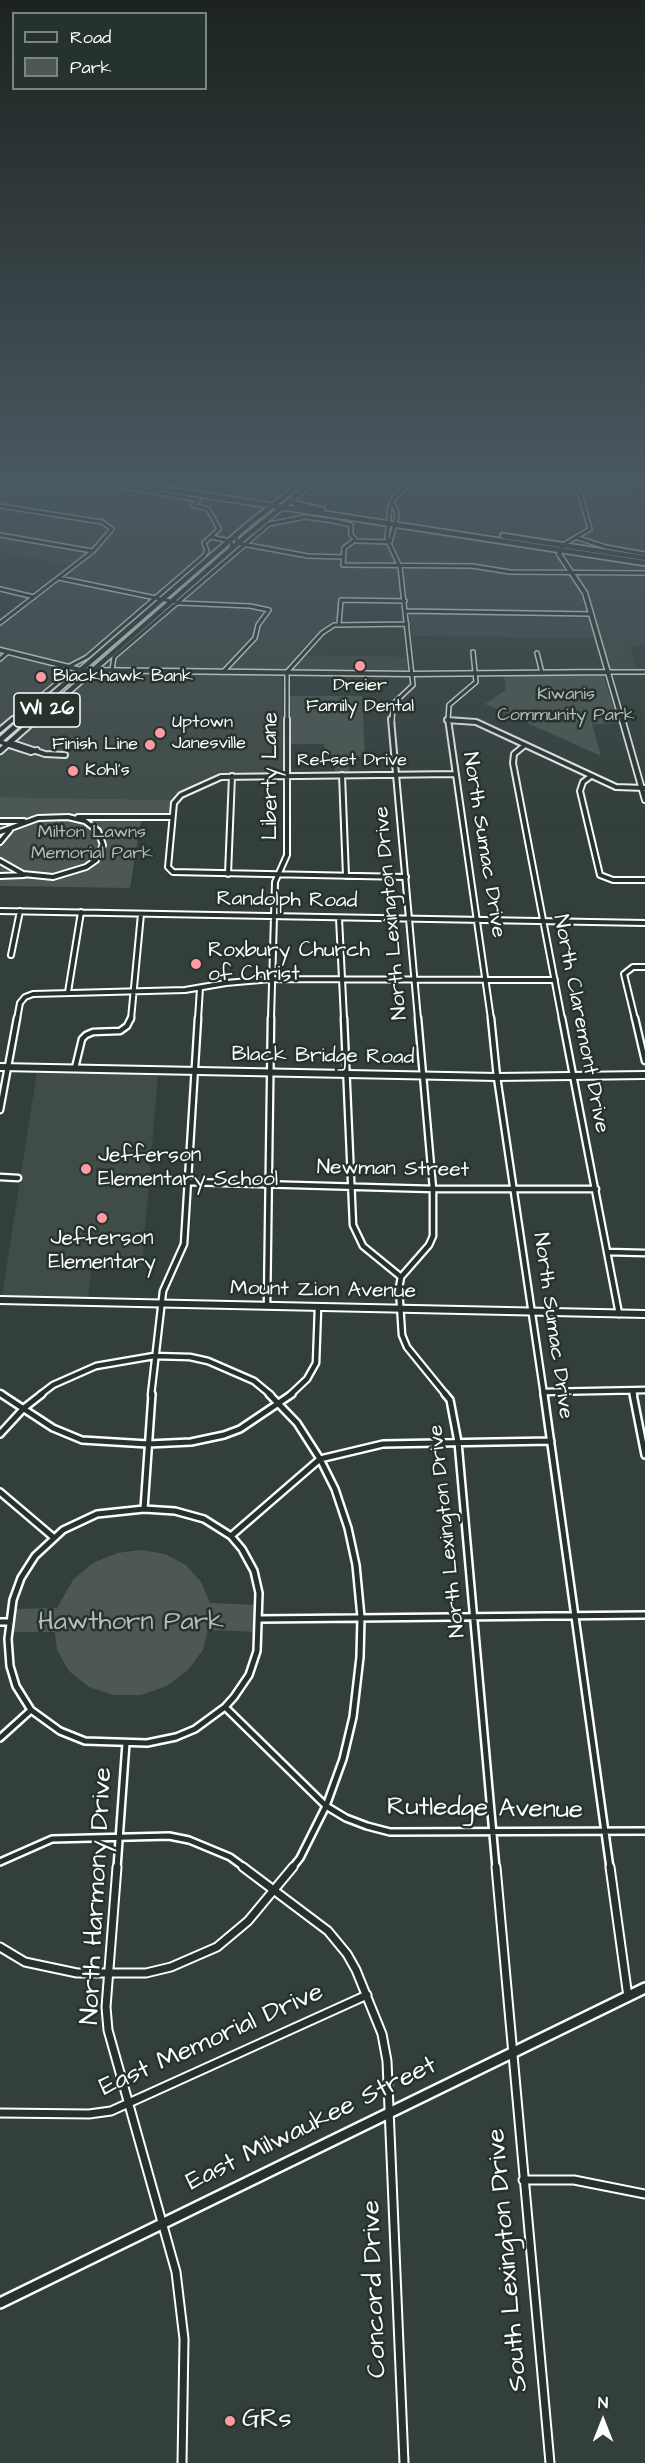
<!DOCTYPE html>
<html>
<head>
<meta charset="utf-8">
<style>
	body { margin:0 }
	#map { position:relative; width:645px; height:2463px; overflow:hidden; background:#333f3a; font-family:"Architects Daughter",sans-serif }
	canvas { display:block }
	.legend { position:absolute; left:12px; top:12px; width:195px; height:78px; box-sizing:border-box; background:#26332d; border:2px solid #7d8581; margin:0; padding:8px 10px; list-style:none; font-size:18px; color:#fff }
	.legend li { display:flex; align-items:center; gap:12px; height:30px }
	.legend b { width:30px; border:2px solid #7d8581 }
	.north { position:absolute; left:573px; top:2391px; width:60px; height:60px; -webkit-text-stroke:4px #26332d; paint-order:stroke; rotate:0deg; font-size:16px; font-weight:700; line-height:24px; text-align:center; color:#fff }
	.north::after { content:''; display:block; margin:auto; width:21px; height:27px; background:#fff; clip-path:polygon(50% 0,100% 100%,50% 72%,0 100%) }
</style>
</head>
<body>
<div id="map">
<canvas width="645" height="2463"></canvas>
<ul class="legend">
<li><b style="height:8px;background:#26332d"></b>Road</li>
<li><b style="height:16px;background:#4d5853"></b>Park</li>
</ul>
<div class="north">N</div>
</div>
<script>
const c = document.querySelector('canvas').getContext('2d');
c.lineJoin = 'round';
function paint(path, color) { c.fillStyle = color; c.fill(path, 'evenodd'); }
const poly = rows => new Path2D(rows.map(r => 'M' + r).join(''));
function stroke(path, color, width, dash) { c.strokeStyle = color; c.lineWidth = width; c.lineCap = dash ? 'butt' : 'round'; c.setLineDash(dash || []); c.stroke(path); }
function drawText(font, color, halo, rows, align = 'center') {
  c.font = font + ' "Architects Daughter",sans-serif'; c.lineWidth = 5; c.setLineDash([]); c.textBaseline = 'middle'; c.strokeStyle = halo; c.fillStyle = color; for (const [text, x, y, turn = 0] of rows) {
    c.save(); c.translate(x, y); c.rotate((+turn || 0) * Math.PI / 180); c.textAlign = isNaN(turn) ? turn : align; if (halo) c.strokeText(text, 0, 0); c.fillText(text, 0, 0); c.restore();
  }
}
paint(poly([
	[0,483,99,483,200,502,208,498,219,499,251,505,263,510,229,538,211,536,202,544,204,554,163,589,154,594,139,592,137,594,149,598,143,606,83,658,66,664,0,649,0,626,58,580,95,586,97,583,64,577,76,565,0,552],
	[149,483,298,483,281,495,269,500],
	[315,483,624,483,645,494,645,553,606,546,577,535,564,542,553,543,353,513,296,502,295,499],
	[304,518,345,523,348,520,385,525,386,544,392,558,399,556,395,545,396,530,402,527,556,551,563,568,579,588,594,638,413,636,408,600,339,599,337,620,324,626,296,655,407,657,408,672,114,667,115,659,268,526],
	[570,556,645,568,645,646,630,646,636,670,611,670,587,589,571,570],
	[11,655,62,669,58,679,0,728,0,662],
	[95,672,282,675,283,772,218,775,174,795,171,800,0,797,0,753],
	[37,1071,158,1073,142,1265,92,1265,88,1298,2,1296]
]), '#404c47');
paint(poly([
	[603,675,619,723,592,724,601,756,485,704,506,690,504,676],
	[290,696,362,696,365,757,348,757,349,772,335,772,335,758,325,758,324,744,291,744],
	[0,797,171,800,169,820,141,820,130,888,0,886],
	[141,1550,165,1554,186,1565,201,1582,210,1603,260,1605,260,1632,208,1630,203,1650,188,1670,167,1686,141,1695,114,1695,89,1687,69,1671,57,1650,55,1632,9,1632,12,1609,57,1608,73,1580,93,1563,117,1553]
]), '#4d5853');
const streetFar4 = poly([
	[0,506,102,522,112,529,93,551,0,623],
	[0,535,92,551],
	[236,536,237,543,308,556,342,557],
	[211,537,230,541,232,544,230,550],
	[578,538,606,547,645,554],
	[355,540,344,548,343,565,472,566,510,572,645,573],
	[390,542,397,517,396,509,392,504],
	[563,545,590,529,580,494,570,483],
	[59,578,180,603,250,606,269,610,258,625,255,638,223,672],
	[0,589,34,597],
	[406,611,591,614],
	[339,624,341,600,405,601],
	[537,653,542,673],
	[0,659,8,652],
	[112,670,114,657,269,524,305,517,334,521,351,525,351,535,357,541,390,542],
	[607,672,645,672],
	[447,720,457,721],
	[11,721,57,683,68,667,87,657,204,556,207,551,204,543,219,529,208,509,193,505,199,500,104,483],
	[287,721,287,672,322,633,334,625,407,624],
	[392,721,393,704,413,685,400,567,387,539,390,506,395,497,411,483],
	[448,721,449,705,476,682,473,652]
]);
const streetFar3 = poly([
	[391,719,418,1019],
	[448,719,491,1019],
	[447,720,476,722,616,787,645,788],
	[0,730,13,719],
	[0,742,31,752,37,750],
	[7,744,15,744,45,754,65,755],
	[525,745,514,754,513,763,562,1019],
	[342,775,346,876],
	[591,776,583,782,580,791,600,875,613,880,645,880],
	[78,817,172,817],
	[0,821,24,821],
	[0,832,38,818,68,817,85,821,98,831,103,845,96,860,86,867,53,877,23,874,0,861],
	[0,842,10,830],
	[228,874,232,776],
	[0,876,24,875],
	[406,877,173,872,168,867,174,803,181,795,221,777,455,774],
	[0,911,645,923],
	[339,918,344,1019],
	[11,955,20,911],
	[68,992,81,912],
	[17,1019,20,1003,25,997,33,994,185,990,226,983,272,979,555,980],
	[131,1019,141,914],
	[198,1019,200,988],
	[271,1019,275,882,287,855,287,719],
	[635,1019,624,974,633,967,645,967]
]);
const streetFar2 = poly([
	[344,1018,353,1225,363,1246,401,1277],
	[418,1018,433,1189,433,1236,429,1245,401,1277,399,1288,402,1335,407,1347,446,1395],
	[491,1018,497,1077,544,1395],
	[562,1018,619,1314],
	[635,1018,645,1061],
	[75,1068,82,1039,86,1035,93,1032,120,1031,127,1026,131,1018],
	[0,1110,17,1018],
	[0,1177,18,1178],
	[188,1182,433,1189,596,1189],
	[607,1252,645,1253],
	[267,1306,271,1018],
	[633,1391,634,1395],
	[544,1392,645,1390],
	[0,1393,3,1395],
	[40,1395,53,1385,96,1366,154,1356,190,1357,208,1361,254,1381,271,1395],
	[151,1395,163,1291,184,1244,198,1018],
	[290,1395,307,1379,316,1363,318,1308]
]);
const streetFar1 = poly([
	[1,1394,53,1428,82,1440,148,1444,191,1442,224,1435,240,1429,292,1394],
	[269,1394,297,1423,320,1459,335,1489,348,1528,356,1565,361,1617,360,1657,353,1717,343,1759,326,1806,300,1858,292,1868],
	[445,1394,450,1400,458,1442,496,1868],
	[544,1394,610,1868],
	[633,1394,645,1455],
	[0,1434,24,1408,42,1394],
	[0,1492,53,1537],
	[144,1509,175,1511,204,1519,231,1536,242,1549,254,1571,259,1593,257,1651,249,1675,234,1697,225,1707,195,1729,176,1737,147,1743,85,1741,60,1731,31,1710,16,1686,10,1666,8,1639,13,1600,21,1578,35,1556,63,1530,97,1514,144,1509],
	[144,1509,152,1394],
	[231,1536,320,1459,383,1444,551,1441],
	[260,1619,645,1615],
	[0,1622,10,1622],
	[225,1707,326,1806,346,1818,367,1826,390,1832,645,1831],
	[0,1738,31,1710],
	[0,1862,52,1839,169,1836,189,1840,230,1857,245,1868],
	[117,1868,126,1743]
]);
const street = poly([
	[117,1867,106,2007,108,2030,176,2272,184,2339,182,2463],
	[243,1867,328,1931,347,1954,356,1970,382,2034,387,2061,404,2463],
	[496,1867,550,2463],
	[610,1867,628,1997],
	[0,1947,25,1962,77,1973,146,1973,171,1967,217,1947,248,1921,293,1867],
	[0,2113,89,2114,111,2111,367,1995],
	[523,2180,574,2180,645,2194]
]);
const secondaryFar3 = poly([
	[563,545,559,554,585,593,622,721],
	[0,650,81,670,411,674,607,672]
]);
const secondaryFar2 = poly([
	[622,719,645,800]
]);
const secondaryFar1 = poly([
	[0,1067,497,1077,645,1075],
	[0,1300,645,1314]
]);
const secondary = poly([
	[0,2303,645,1988]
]);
const primaryFar1 = poly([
	[125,483,645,563],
	[291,500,296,504,322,510],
	[503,536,645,558],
	[22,721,250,523,302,483],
	[35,721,244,538,312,483]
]);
const primary = poly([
	[0,740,24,719],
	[0,751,36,719]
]);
const highway = poly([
	[640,483,645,486]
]);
stroke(streetFar4, '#fff', 6);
stroke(streetFar3, '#fff', 8);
stroke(streetFar2, '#fff', 9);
stroke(streetFar1, '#fff', 10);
stroke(street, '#fff', 11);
stroke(secondaryFar3, '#fff', 7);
stroke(secondaryFar2, '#fff', 8);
stroke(secondaryFar1, '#fff', 10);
stroke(secondary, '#fff', 14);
stroke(primaryFar1, '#fff', 8);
stroke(primary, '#fff', 9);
stroke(highway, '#fff', 8);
stroke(streetFar4, '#26332d', 3);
stroke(streetFar3, '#26332d', 4);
stroke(streetFar2, '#26332d', 4.5);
stroke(streetFar1, '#26332d', 5);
stroke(street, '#26332d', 7);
stroke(secondaryFar3, '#26332d', 4);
stroke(secondaryFar2, '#26332d', 4.5);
stroke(secondaryFar1, '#26332d', 6);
stroke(secondary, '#26332d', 9);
stroke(primaryFar1, '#26332d', 4.5);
stroke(primary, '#26332d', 5);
stroke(highway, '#26332d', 5);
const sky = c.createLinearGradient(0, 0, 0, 828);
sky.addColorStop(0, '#1c2320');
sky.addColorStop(0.58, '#4a5860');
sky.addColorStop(1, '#4a586000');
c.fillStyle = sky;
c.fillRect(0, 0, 645, 828);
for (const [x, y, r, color] of [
	[360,666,6,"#ff9aa2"],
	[41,677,6,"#ff9aa2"],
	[160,733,6,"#ff9aa2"],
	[150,745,6,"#ff9aa2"],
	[73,771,6,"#ff9aa2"],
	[196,964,6,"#ff9aa2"],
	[86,1169,6,"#ff9aa2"],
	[102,1218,6,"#ff9aa2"],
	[230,2421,6,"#ff9aa2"]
]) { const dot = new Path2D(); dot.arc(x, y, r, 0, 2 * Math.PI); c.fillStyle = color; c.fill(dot); stroke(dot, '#26332d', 2); }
drawText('18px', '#fff', '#26332d', [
	["Blackhawk Bank",53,677],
	["Dreier",360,686,"center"],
	["Family Dental",360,707,"center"],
	["Uptown",172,723],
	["Janesville",172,744],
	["Finish Line",138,745,"right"],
	["Kohl's",85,771]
], 'left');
drawText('18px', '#b8bcba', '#26332d', [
	["Kiwanis",566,695],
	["Community Park",566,716],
	["Milton Lawns",92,833],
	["Memorial Park",92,854]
]);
drawText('18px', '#fff', '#26332d', [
	["Refset Drive",352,761]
]);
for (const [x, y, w] of [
	[47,710,66]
]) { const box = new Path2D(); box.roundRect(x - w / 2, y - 17, w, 34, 4.5); c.fillStyle = '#26332d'; c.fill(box); stroke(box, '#fff', 1.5); }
drawText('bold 20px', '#fff', null, [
	["WI 26",47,710]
]);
drawText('21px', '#fff', '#26332d', [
	["Liberty Lane",272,776,-90],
	["North Sumac Drive",483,845,81],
	["Randolph Road",287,901,1],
	["North Lexington Drive",392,913,-95],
	["North Claremont Drive",580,1024,79],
	["Black Bridge Road",323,1057,1],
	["Newman Street",393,1170,1],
	["Mount Zion Avenue",323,1291,1],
	["North Sumac Drive",552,1326,82],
	["North Lexington Drive",448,1531,-96]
]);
drawText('21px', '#fff', '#26332d', [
	["Roxbury Church",208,952],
	["of Christ",208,976],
	["Jefferson",98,1157],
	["Elementary School",98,1181],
	["Jefferson",102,1240,"center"],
	["Elementary",102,1264,"center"]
], 'left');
drawText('26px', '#b8bcba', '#26332d', [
	["Hawthorn Park",131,1624]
]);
drawText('26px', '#fff', '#26332d', [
	["Rutledge Avenue",485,1810,1],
	["North Harmony Drive",98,1896,-87],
	["East Memorial Drive",212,2041,-24],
	["East Milwaukee Street",312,2125,-26],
	["South Lexington Drive",509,2260,-95],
	["Concord Drive",376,2289,-92]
]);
drawText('26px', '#fff', '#26332d', [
	["GRs",242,2421]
], 'left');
</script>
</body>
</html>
